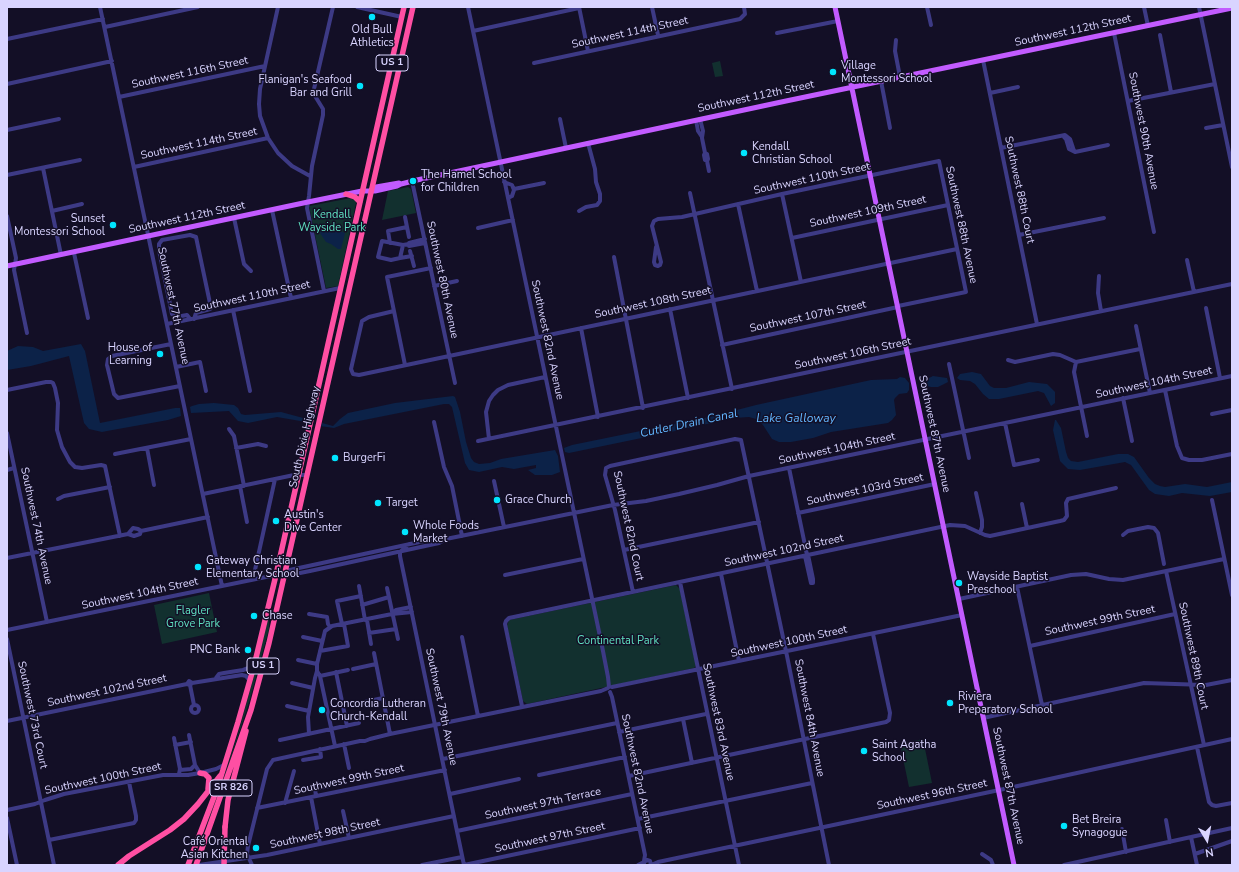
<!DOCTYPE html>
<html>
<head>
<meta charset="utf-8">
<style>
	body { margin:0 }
	#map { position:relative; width:1239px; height:872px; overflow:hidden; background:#130f26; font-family:"Nunito Sans",sans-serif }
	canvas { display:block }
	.frame { position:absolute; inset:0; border:8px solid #d9d4ff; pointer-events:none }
	.north { position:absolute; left:1187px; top:820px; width:40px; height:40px; -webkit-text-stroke:3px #130f26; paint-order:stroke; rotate:170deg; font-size:11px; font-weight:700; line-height:16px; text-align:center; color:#d9d4ff }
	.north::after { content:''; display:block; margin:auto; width:14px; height:18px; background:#d9d4ff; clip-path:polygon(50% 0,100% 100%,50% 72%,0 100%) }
</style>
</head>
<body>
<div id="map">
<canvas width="1239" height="872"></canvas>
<div class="frame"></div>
<div class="north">N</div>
</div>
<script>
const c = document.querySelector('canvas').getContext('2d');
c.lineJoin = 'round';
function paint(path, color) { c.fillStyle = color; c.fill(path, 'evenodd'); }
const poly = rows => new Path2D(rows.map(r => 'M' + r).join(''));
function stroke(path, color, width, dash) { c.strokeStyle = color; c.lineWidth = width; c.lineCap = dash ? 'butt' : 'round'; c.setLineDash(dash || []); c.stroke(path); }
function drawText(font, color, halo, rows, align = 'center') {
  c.font = font + ' "Nunito Sans",sans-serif'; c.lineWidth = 3; c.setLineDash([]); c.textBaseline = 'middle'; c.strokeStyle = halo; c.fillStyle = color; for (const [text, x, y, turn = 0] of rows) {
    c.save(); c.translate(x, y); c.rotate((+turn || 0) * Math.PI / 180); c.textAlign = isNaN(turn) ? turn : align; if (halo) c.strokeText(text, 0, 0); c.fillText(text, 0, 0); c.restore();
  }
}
paint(poly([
	[720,61,723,76,715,77,712,63],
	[408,187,411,189,416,213,382,220,388,191],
	[351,198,355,200,356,203,338,286,326,288,309,206],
	[676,585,680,589,696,666,694,668,527,704,523,701,507,626,509,620],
	[209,593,217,632,162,644,154,605],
	[269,615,269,629,250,699,222,785,198,849,226,771,240,727,254,676],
	[923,739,932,783,909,787,900,744]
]), '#12302f');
paint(poly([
	[326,229,334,229,345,233,341,249,338,249,331,244,326,242,320,233,321,230],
	[81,344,85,351,100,423,175,408,180,408,181,416,168,420,107,431,102,432,89,429,84,423,69,356,31,366,7,370,7,351,18,346,33,347,43,351],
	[972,372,981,374,990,386,994,388,1006,388,1029,382,1047,384,1055,392,1055,403,1051,406,1044,393,1038,391,999,399,989,399,983,394,975,384,970,381,960,380,957,378,960,374],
	[933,376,947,378,948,382,938,387,931,387,927,386,925,382,927,379],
	[900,377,905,378,909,383,909,390,907,393,899,394,895,398,894,400,896,415,892,420,888,423,831,432,813,438,791,442,779,442,772,439,763,425,756,419,749,417,734,418,666,433,569,453,565,452,564,448,572,445,714,416,756,405,871,380,897,379],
	[453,396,455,397,460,412,466,442,471,458,474,462,479,464,490,463,501,459,555,450,558,456,560,472,552,475,535,475,528,470,536,468,536,465,514,469,502,467,479,472,469,470,465,463,452,407,449,404,444,404,344,424,334,428,320,426,322,425,322,423,333,426,340,419,348,413,395,403],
	[214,403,234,405,238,408,241,414,245,415,281,412,307,419,306,422,277,417,248,423,238,421,229,411,191,413,190,407,192,406,199,404],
	[1055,420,1056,420,1061,428,1066,452,1068,458,1071,461,1078,462,1118,454,1128,454,1134,457,1149,478,1155,484,1160,486,1165,487,1185,484,1207,487,1232,482,1232,492,1210,496,1182,493,1169,496,1155,494,1149,490,1131,465,1125,462,1080,470,1068,469,1060,461,1053,430]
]), '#0c2248');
stroke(poly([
	[100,7,222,586],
	[278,7,260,89,259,104,260,116,268,138,278,153,292,166,310,176],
	[357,7,402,17],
	[468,7,602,646,608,677,609,687],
	[579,7,588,51],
	[652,7,658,35],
	[927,7,931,25],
	[1144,7,1148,26],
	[1199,7,1232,167],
	[105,27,198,7],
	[473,31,579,8],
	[777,33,838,21],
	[1114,33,1154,232],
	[1160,35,1171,92],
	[7,39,103,19],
	[896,40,895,51,900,77],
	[983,60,1037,324],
	[534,63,740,19,745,14,744,7],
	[881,81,890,128],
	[7,84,112,61],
	[990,93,1018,87],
	[119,97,265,66],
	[1128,101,1215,84],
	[560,119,566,148],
	[700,119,703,131,702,138,705,153,707,154,708,159,707,161],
	[696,120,698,131,702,137],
	[1206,128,1223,125],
	[7,130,59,119],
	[1064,137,1066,139,1069,149,1075,152,1108,145],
	[1001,148,1065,135,1070,139,1074,151],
	[705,153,704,155,705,160,707,161,709,171],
	[134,167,268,138],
	[43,168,61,255],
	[7,175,80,160],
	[412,181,455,383],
	[504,182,512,185,514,190,512,196,508,198],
	[514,189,544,183],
	[690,193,732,389],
	[782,194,801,282],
	[738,204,757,291],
	[272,210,291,298],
	[52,211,82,204],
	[579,211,586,207,597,205,600,201,600,194,596,182,595,169,588,143],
	[7,216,16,258,14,270,27,333],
	[405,217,409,237],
	[234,218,244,264,251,271],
	[478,228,513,220],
	[1019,235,1104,218],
	[792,238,948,205],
	[425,239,409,243,409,246,425,243],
	[390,243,388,231,407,227],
	[403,245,400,258,391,260,378,257,382,241,403,245,409,244],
	[656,247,654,262,655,265,658,266,660,265,661,262,652,226,654,221,658,219,682,217,782,194,939,161,966,292,898,306],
	[410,251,414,266],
	[74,253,88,318],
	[614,257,643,408],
	[400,258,412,256],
	[1187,260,1194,292],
	[1099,276,1098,293,1101,311],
	[434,286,457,281],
	[324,291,307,208,309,196,312,166,323,115,323,109,315,96,314,89,333,7],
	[1206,308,1220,378],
	[670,309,688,398],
	[233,310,250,391],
	[394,311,369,317,362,321,351,369,353,374,359,375,957,249],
	[190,319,187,315,176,317,172,314,159,250,159,244,162,240,190,235,196,237,211,308,210,309,196,313,194,319],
	[167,324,340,288],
	[1136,326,1150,393],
	[581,328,598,417],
	[171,344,112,356,108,359,107,365,114,394,118,398,180,386],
	[722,345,898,307],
	[1008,360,1015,362,1053,354,1060,355,1076,362,1140,349],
	[1076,362,1074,372,1087,436],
	[949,364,969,458],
	[405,365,387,277,431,268],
	[176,367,200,362,206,391],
	[7,390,46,382,51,382,53,383,55,388,58,403,57,430,62,447,70,462,75,467,82,468,101,465,105,466,120,536],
	[1165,390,1177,446,1182,458,1189,460,1202,460,1232,454],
	[1123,398,1132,441],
	[1212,414,1232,410],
	[434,422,444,467,452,486,462,536],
	[1005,423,1014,465,1038,460],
	[229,429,234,436,244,486],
	[7,433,47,622],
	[489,439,486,412,489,401,493,395,498,390,508,385,545,377],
	[478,441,1232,284],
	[147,448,154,485],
	[236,448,258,444,266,446],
	[115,454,191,439],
	[789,468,807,555],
	[7,470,14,468],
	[494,481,504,527],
	[240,486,247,522],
	[976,493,982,520,982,527,980,533],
	[203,494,294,475,306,475],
	[58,499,64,496,110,487],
	[1212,500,1232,595],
	[1022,504,1027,528],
	[798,513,935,484],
	[128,534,133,528,138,529,141,531],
	[1123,535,1128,531,1148,527,1154,528,1158,533,1164,564],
	[409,544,400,552,400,556,464,865],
	[624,550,759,522],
	[805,556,811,583,813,583,813,579,808,555],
	[7,558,128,534,134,536,140,534,141,531,208,517],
	[285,571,438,538,446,539],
	[1166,571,1204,745],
	[721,574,739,661],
	[505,575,583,559],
	[253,579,275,479],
	[680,582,739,865],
	[359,586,365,620],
	[1017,587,1042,705],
	[387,588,398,639],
	[633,592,615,510,605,475,606,468,610,466,735,439,741,440,787,656,829,865],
	[959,599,1071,575,1086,574,1109,579,1123,580,1224,559],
	[362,605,389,597],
	[309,614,327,617,328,624,330,627],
	[392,614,396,610,411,607],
	[367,620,371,644],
	[342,624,337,601,361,596],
	[7,630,261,578,276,575,285,576,310,571,439,543,446,539,613,505,646,501,679,494,717,485,749,476,1232,376],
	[369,633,396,629],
	[303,637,322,641],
	[462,637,478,716],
	[7,639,54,865],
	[1030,646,1175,614],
	[320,651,348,646,344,624],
	[374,653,390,734],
	[298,660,317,664],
	[353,669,376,664],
	[336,672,347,726],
	[320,676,348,670],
	[216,678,219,674,224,673,243,670,254,666],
	[192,683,190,685,187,684,189,681,192,683,242,675,246,676,250,681],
	[292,683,313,688],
	[190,685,194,705],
	[612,687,962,615],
	[610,692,612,697,645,855,644,861],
	[360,703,383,698],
	'191 709a4 4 0 1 1 8 0a4 4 0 1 1-8 0Z',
	[287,706,309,711],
	[522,706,505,624,506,621,509,618,950,525,965,526,985,535,990,536,1060,521,1064,520,1067,516,1066,503,1068,499,1116,488],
	[983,718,1144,683,1206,685,1232,680],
	[683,719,692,763],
	[7,721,187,684],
	[619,732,706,714],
	[309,734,308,717,315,678,317,671],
	[189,735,195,765,200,773],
	[174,738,180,769,179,774],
	[280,740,359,723],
	[344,744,349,768],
	[175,745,191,742],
	[335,746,320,676,317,671,317,664,325,631,332,626,392,614,412,612],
	[1197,747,1209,802,1212,805,1216,806,1232,803],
	[443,759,617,723],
	[303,760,321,757,320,749],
	[180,770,191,769,195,765],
	[539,775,625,757],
	[629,776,886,722,889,720,890,713,873,634],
	[450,794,519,779],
	[316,796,315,789,329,786],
	[311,797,320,844],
	[285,803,294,771],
	[257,808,445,770],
	[7,810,35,804,45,800,64,794,163,775,188,775,200,773,216,769,224,765],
	[343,811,349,838],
	[7,818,17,865],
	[638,819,812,783],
	[1166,820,1170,842],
	[1122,829,1126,852],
	[457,831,632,794],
	[1191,837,1197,865],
	[49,840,134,823,136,820,136,816,129,782],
	[982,854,991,860,993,865],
	[1195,854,1232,841],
	[199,865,267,855,454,816],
	[252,865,247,854,248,846,267,769,273,760,360,741,365,741,370,739,390,734,601,691,608,688],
	[422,865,462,857],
	[464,865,640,828],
	[638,865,644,862],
	[644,865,644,862,647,860,650,861,651,865],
	[651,865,658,862,1004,789,1232,739],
	[1064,865,1232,828]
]), '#3d3a85', 4);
stroke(poly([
	[835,7,1014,865],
	[371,190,376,187,399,183],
	[7,266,308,202,362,191,375,191,397,186,401,184,417,180,786,101,1232,8]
]), '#c25bff', 5);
stroke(poly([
	[346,194,355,197,360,202],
	[200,773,205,774,209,778,208,789],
	[225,827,228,800,246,731],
	[118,865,129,856,170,830,184,819,198,804,220,776],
	[188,865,217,789,238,722,254,666,276,575,404,7],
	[196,865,251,710,269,643,413,7]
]), '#ff4fa3', 5.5);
stroke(poly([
	[224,865,225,827]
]), '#ff4fa3', 5.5);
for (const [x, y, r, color] of [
	[372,17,4,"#00e5ff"],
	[833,72,4,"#00e5ff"],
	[360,86,4,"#00e5ff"],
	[744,153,4,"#00e5ff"],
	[413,181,4,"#00e5ff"],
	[113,225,4,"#00e5ff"],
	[160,354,4,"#00e5ff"],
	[335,458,4,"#00e5ff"],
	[497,500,4,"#00e5ff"],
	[378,503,4,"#00e5ff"],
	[276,521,4,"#00e5ff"],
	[405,532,4,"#00e5ff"],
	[198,567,4,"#00e5ff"],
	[959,583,4,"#00e5ff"],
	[254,616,4,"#00e5ff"],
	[248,650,4,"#00e5ff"],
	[950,703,4,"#00e5ff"],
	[322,710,4,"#00e5ff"],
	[864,751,4,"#00e5ff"],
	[1064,826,4,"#00e5ff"],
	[256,848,4,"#00e5ff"]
]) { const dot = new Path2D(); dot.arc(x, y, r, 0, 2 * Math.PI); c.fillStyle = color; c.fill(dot); stroke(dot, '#130f26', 1.5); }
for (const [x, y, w] of [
	[392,63,32],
	[263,666,32],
	[231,788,42]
]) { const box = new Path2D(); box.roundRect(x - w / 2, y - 8, w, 16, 3); c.fillStyle = '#130f26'; c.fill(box); stroke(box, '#d9d4ff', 1); }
drawText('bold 10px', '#d9d4ff', null, [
	["US 1",392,63],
	["US 1",263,666],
	["SR 826",231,788]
]);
drawText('11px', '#d9d4ff', '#130f26', [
	["Old Bull",372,30,"center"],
	["Athletics",372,43,"center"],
	["Village",841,66],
	["Montessori School",841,79],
	["Flanigan's Seafood",352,80,"right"],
	["Bar and Grill",352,93,"right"],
	["Kendall",752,147],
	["Christian School",752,160],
	["The Hamel School",421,175],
	["for Children",421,188],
	["Sunset",105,219,"right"],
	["Montessori School",105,232,"right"],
	["House of",152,348,"right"],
	["Learning",152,361,"right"],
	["BurgerFi",343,458],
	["Grace Church",505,500],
	["Target",386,503],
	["Austin's",284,515],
	["Dive Center",284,528],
	["Whole Foods",413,526],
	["Market",413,539],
	["Gateway Christian",206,561],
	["Elementary School",206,574],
	["Wayside Baptist",967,577],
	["Preschool",967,590],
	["Chase",262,616],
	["PNC Bank",240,650,"right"],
	["Riviera",958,697],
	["Preparatory School",958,710],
	["Concordia Lutheran",330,704],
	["Church-Kendall",330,717],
	["Saint Agatha",872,745],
	["School",872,758],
	["Bet Breira",1072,820],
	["Synagogue",1072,833],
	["Café Oriental",248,842,"right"],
	["Asian Kitchen",248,855,"right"]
], 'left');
drawText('11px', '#d9d4ff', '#130f26', [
	["Southwest 112th Street",1073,31,-12],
	["Southwest 114th Street",630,33,-12],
	["Southwest 116th Street",190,73,-12],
	["Southwest 112th Street",756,97,-12],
	["Southwest 90th Avenue",1143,131,79],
	["Southwest 114th Street",199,144,-12],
	["Southwest 110th Street",812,179,-12],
	["Southwest 88th Court",1019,190,78],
	["Southwest 109th Street",868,212,-12],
	["Southwest 112th Street",187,218,-12],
	["Southwest 88th Avenue",961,225,78],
	["Southwest 80th Avenue",442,280,78],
	["Southwest 110th Street",252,297,-12],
	["Southwest 108th Street",653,303,-12],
	["Southwest 77th Avenue",173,306,78],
	["Southwest 107th Street",808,317,-12],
	["Southwest 82nd Avenue",547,340,78],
	["Southwest 106th Street",853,354,-12],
	["Southwest 104th Street",1154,383,-12],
	["Southwest 87th Avenue",934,434,78],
	["South Dixie Highway",305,437,-77],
	["Southwest 104th Street",837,449,-12],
	["Southwest 103rd Street",865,490,-12],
	["Southwest 74th Avenue",36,526,78],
	["Southwest 82nd Court",628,526,78],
	["Southwest 102nd Street",784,551,-12],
	["Southwest 104th Street",140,594,-12],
	["Southwest 99th Street",1100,621,-12],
	["Southwest 100th Street",789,642,-12],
	["Southwest 89th Court",1193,656,78],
	["Southwest 102nd Street",107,691,-12],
	["Southwest 79th Avenue",441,707,78],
	["Southwest 73rd Court",32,715,78],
	["Southwest 84th Avenue",809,718,79],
	["Southwest 83rd Avenue",718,722,78],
	["Southwest 82nd Avenue",637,774,78],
	["Southwest 100th Street",103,779,-12],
	["Southwest 99th Street",349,780,-12],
	["Southwest 87th Avenue",1008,786,78],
	["Southwest 96th Street",932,795,-12],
	["Southwest 97th Terrace",543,804,-12],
	["Southwest 98th Street",325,834,-12],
	["Southwest 97th Street",550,838,-12]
]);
drawText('11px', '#5fe0c0', '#130f26', [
	["Kendall",332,215],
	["Wayside Park",332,228],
	["Flagler",193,611],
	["Grove Park",193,624],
	["Continental Park",618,641]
]);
drawText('italic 12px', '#62b6ff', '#130f26', [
	["Lake Galloway",796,419],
	["Cutler Drain Canal",689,424,-12]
]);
</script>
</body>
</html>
